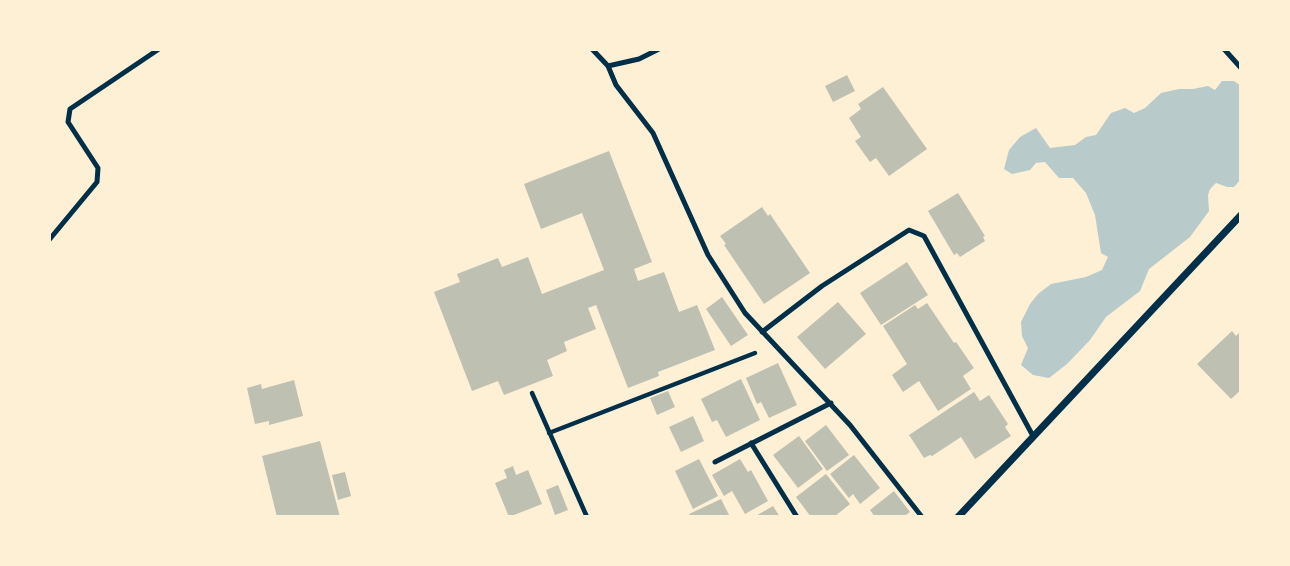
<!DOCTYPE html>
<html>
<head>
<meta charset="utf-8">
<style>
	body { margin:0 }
	#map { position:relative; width:1290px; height:566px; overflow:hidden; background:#fdf0d5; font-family:"Asap Condensed",sans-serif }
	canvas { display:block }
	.frame { position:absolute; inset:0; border:51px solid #fdf0d5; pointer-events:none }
</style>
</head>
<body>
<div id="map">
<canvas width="1290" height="566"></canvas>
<div class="frame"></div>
</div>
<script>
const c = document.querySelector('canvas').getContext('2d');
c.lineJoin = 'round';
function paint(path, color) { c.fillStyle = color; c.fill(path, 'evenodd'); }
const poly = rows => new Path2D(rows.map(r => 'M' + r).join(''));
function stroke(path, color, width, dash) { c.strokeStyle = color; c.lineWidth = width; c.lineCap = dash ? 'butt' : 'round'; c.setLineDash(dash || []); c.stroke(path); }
paint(poly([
	[1222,81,1234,81,1241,86,1241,179,1234,187,1227,187,1216,183,1210,189,1208,195,1209,211,1190,237,1149,269,1140,291,1106,317,1090,340,1067,364,1049,378,1033,375,1021,365,1028,348,1022,336,1021,322,1030,304,1038,294,1051,284,1086,277,1102,270,1108,257,1101,253,1095,215,1086,193,1073,178,1059,178,1045,162,1036,163,1030,170,1012,174,1004,169,1009,150,1020,137,1036,128,1050,148,1075,145,1086,137,1096,135,1111,113,1125,108,1134,113,1145,108,1161,93,1179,89,1193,89,1208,86,1215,90]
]), '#b9caca');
paint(poly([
	[847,75,855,91,833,102,825,86],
	[883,87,927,149,889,176,876,158,870,162,855,141,861,137,849,118,861,109,858,104],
	[609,151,652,262,634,269,638,281,664,272,679,312,697,305,715,350,658,372,659,376,628,388,596,305,588,308,596,329,564,342,567,351,547,360,553,376,504,395,498,381,472,391,434,292,460,282,457,274,498,258,502,267,528,257,542,294,604,270,582,213,541,229,524,184],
	[958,193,985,236,983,237,985,241,960,257,957,253,954,255,928,211],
	[762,207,768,216,770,214,810,273,764,304,724,245,726,244,720,236],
	[907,262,928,295,881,325,860,293],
	[722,297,748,335,731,346,706,309],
	[838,302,866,334,825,369,797,337],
	[927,303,954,343,956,342,974,368,963,376,971,389,938,411,919,381,903,392,892,375,907,364,883,326,915,305,918,309],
	[1232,331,1236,336,1241,331,1241,390,1231,399,1197,364],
	[778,363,797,405,769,418,761,402,757,404,746,378],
	[741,379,760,420,726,437,717,420,712,422,701,399],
	[294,380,303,416,269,425,269,421,255,424,247,388,261,384,262,389],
	[668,391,675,407,657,415,650,398],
	[974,392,980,401,989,395,1008,424,1005,427,1011,436,975,459,961,437,932,456,930,455,924,458,909,435],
	[693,416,704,441,681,452,669,427],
	[826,425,849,455,827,471,805,441],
	[799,436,823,469,798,488,773,455],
	[320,441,340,517,277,517,262,456],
	[854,455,880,488,860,504,853,494,849,498,830,474],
	[699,459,718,496,693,509,675,471],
	[740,459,748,472,751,470,768,501,745,514,732,491,724,496,712,475],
	[513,466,516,475,528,470,542,504,509,517,495,483,507,478,504,470],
	[345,472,351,496,338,500,332,475],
	[826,474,850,504,834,517,811,517,796,497],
	[558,485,568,510,555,515,546,490],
	[894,491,910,512,903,517,875,517,870,510],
	[721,499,730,517,691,517,689,514],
	[773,506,780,517,754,517]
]), '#bec0b2');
stroke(poly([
	[532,393,587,517],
	[549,433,755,353]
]), '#003049', 4.5);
stroke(poly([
	[592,49,608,66,639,59,659,49],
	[1224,49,1241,68],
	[608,66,616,85,653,133,708,255,745,313,850,425,922,517],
	[49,240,97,182,98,168,68,122,70,109,159,49],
	[762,332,822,286,909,230,924,236,1033,436],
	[751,443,797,517],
	[715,462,831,403]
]), '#003049', 5);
stroke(poly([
	[958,517,1241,215]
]), '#003049', 7);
</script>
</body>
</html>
